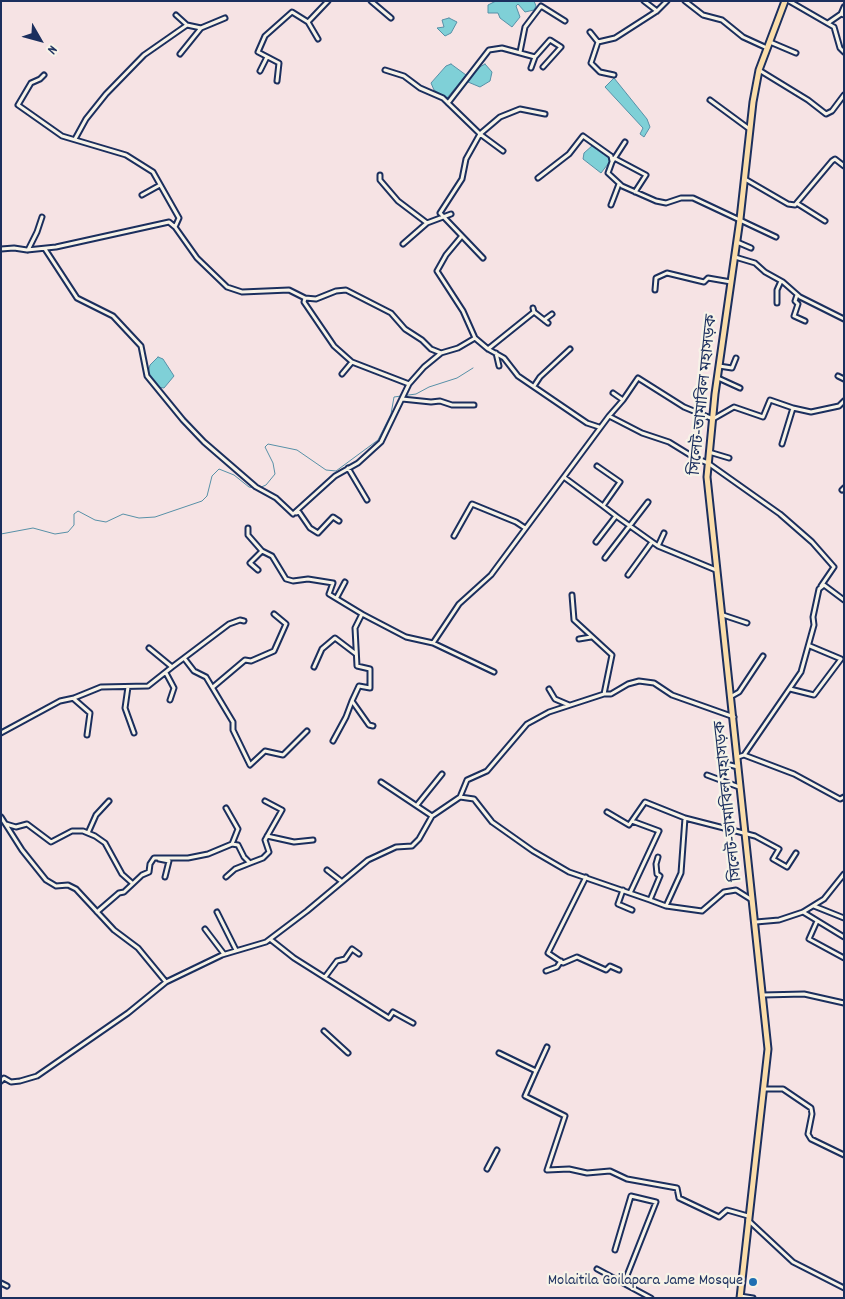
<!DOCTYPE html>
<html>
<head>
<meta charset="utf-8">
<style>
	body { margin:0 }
	#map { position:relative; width:845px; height:1299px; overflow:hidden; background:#f6e3e4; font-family:Dekko,sans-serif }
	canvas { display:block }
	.frame { position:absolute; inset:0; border:2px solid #1b2f5e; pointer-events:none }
	.north { position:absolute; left:15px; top:15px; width:50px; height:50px; -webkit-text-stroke:4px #f7f3e8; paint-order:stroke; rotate:128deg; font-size:14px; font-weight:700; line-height:20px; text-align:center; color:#1b2f5e }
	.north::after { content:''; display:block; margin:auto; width:18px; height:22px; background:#1b2f5e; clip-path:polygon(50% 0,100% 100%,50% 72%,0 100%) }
</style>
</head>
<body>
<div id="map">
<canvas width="845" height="1299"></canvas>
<div class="frame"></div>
<div class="north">N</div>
</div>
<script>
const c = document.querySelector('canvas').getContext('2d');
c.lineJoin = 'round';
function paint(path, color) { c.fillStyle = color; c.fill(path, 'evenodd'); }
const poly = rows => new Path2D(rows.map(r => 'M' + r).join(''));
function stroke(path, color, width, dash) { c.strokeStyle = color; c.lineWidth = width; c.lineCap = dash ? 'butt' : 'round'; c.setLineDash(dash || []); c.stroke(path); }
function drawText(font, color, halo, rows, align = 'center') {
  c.font = font + ' Dekko,"Noto Sans Bengali",sans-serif'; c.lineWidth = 4.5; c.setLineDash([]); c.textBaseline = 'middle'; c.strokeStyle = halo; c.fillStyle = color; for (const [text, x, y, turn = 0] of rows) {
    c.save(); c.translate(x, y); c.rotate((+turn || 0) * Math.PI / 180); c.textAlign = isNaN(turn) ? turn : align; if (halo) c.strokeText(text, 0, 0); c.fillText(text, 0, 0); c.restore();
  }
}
const water = poly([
	[496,1,534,1,536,6,534,10,525,12,518,4,516,6,520,17,512,27,500,18,498,13,488,13,488,5,496,1],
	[449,18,457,22,451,33,445,36,437,28,444,27,442,20,449,18],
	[451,64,466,75,447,98,434,90,431,83,446,66,451,64],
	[485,64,492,72,490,81,480,87,468,82,473,71,485,64],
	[614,78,647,119,650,127,644,137,640,134,643,128,605,87,614,78],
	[593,145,609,157,611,160,601,173,583,159,584,153,593,145],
	[158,357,163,359,174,376,164,388,157,387,148,373,150,365,158,357]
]);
paint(water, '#7fd0d7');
stroke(water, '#5790a7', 1);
stroke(poly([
	[259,488,266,485,275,474,273,463,265,447,268,444,297,450,326,470,336,471,378,440,391,414,394,397,416,394,429,387,457,378,473,368],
	[1,534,33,528,55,534,68,532,74,525,74,514,78,511,95,520,106,522,123,514,139,518,155,517,202,501,207,496,212,476,219,469,234,475,249,487,255,488]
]), '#5790a7', 1);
const minor = poly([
	[371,1,391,18],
	[644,1,657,11],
	[685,1,703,15,722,20,743,37,767,48],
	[789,1,834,27,840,48,844,52],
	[841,14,844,7],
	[176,15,187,25],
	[828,23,841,14,844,15],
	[590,32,598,42],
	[318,39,308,22,328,1],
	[770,42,796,53],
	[520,52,525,27,541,6,565,21],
	[180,54,201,28],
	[535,57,550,40,561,47,543,67],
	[385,70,404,76,420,88,443,98,480,134,500,117,520,109,545,114],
	[759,70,808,100,826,114,832,111,844,95],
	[260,71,267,57],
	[614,75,600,72,591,63,598,42,615,38,657,11,667,1],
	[277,81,279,63,258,52,265,36,292,12,308,22],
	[710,100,748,128],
	[448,103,489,50,502,48,535,57,531,68],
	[75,139,86,119,106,94,144,55,187,25,201,28,225,18],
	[625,142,612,162,608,173,622,186,656,201,666,203,681,198,693,198,776,237],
	[614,158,646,175,635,192],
	[380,175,380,180,398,201,427,223,403,244],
	[538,178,569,154,583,136,611,156,612,161],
	[745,179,788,204,795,205,832,161,835,159,844,166],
	[142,195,160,185],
	[798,204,825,221],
	[611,205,619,184],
	[427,223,451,214],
	[175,227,197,258,227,287,242,292,289,290,305,298,316,299,336,291,346,290,391,313,405,329,422,340,431,349,441,353],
	[461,237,446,255,437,271,463,311,475,338,488,349,504,358,518,376,587,423,599,427],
	[737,242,751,248],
	[1,249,14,248,27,250,56,247,169,222,175,227,179,218,153,172,126,155,62,136,18,105,31,83,40,79,44,75],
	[45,249,77,298,113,316,141,346,147,376,183,420,204,442,256,487,276,498,293,514],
	[28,250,37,232,42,217],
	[735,257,755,263,765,272,783,282,800,297,844,319],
	[483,258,440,213,462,179,466,159,480,134,503,151],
	[655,290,656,278,667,273,704,282,708,278,731,282],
	[797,295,795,301,798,304,794,316,805,321],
	[305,298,304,302,334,346,352,362,409,384,424,367,441,353,458,348,475,338],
	[777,303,777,290,781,281],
	[533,308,534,312],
	[544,320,552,314],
	[488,349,534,312,548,323],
	[496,353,499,366],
	[719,366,732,368,736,358],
	[342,374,352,362],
	[838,376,844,379],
	[718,378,740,388],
	[534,386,540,377,570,349],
	[402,399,431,402,440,401,452,405,474,405],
	[623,400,638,378,684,407,713,419,734,407,763,417,770,400,793,408],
	[609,416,623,400,613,393],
	[782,444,793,408,811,412,839,406,844,401],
	[709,452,729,458],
	[597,466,620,482,603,506,616,516],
	[348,468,367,500],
	[565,478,603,506],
	[842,490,844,488],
	[296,513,299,512,310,528,318,533,333,517,339,521],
	[293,514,335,476,358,463,381,442,409,384],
	[248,528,248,535,262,551,272,556,286,579,293,581,308,579,333,583,329,594,362,614,355,628,357,666,370,669,370,688,359,686,352,701,369,725,373,726],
	[664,533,658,546,716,570],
	[454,536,472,504,516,522,525,528],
	[596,542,616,516,658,546],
	[605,558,648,502],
	[258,570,250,563,262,551],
	[628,575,652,542],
	[572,595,574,620,612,655,604,694],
	[337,597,345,582],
	[362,614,406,637,433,643,494,672],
	[723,615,747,623],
	[579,639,591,637],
	[433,643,459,604,491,575,609,416,642,433,669,442,695,458,708,463,780,514,812,542,834,567,821,586],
	[184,658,229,624,240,620,244,621],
	[172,667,184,658,194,671,206,677,233,722,233,730,250,765,265,751,283,755,307,731],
	[314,667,322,649,335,638,356,654],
	[166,673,174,688,170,700],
	[128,687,125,708,134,733],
	[213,687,245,660,251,661,274,651,286,624,274,614],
	[549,689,555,699,569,705],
	[790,689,814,695,841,659,810,646],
	[732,696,739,692,763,656],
	[74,699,90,713,87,735],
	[1,733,60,701,74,698,101,687,148,686,172,667,149,648],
	[333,741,346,717,352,701],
	[744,755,801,672,814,625,813,617,819,589,824,585,844,600],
	[738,757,744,755,794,774,840,799,844,797],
	[722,763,738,767],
	[707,775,739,787],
	[381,782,432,816],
	[460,797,474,799,492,822,533,851,569,872,650,900,666,906,702,911,724,892,736,890,752,900],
	[417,805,442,774],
	[226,808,238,829,232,844],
	[607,812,629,825,645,802,685,818,755,836,779,849,773,859,787,867,796,853],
	[1,817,22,850,46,880,56,886,68,885,76,889,114,930,138,948,166,982],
	[6,824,16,827,27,824,51,842,72,831,83,831,95,836,105,843,122,874,132,883],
	[88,833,96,815,109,801],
	[267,836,294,842,313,840],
	[159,859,169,861,165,877],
	[250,863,263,858,269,852,265,840,282,810,265,801],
	[327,870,341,881],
	[586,877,548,953,563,963,577,957,606,970,610,966,619,970],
	[623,890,618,904,632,910],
	[630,893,659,831,632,821],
	[650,900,660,876,657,874,656,864,658,857],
	[666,906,681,873,685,818],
	[814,906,844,918],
	[97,912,119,893,124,892,142,875,149,872,150,864,154,858,188,858,208,854,232,844,238,845,244,857,250,863,235,869,226,877],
	[217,912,236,950],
	[803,912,844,937],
	[817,921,809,939,844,958],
	[756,922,779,920,803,912,824,899,844,874],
	[205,929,224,954],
	[270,939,294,958,389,1018,393,1012,413,1023],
	[546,971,557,967,561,961],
	[325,977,337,961,345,959,352,949,359,954],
	[763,995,804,994,844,1003],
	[324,1031,348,1053],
	[499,1053,536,1071,525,1096,565,1116,547,1170,569,1169,587,1173,610,1171,627,1179,677,1188,679,1198,717,1216,719,1217,727,1210,748,1216],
	[536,1071,547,1047],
	[1,1081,4,1078,11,1082,20,1081,37,1076,128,1013,166,982,222,955,266,942,307,911,368,860,396,847,412,846,419,839,432,816,460,797,467,780,487,771,527,724,549,712,604,694,611,694,628,684,639,681,654,683,672,695,734,717],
	[765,1089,783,1089,811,1108,812,1114,808,1134,811,1139,844,1155],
	[487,1169,497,1150],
	[748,1220,793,1262,844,1288],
	[615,1250,631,1196,656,1202,624,1283],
	[597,1269,651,1298],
	[1,1283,7,1286],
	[740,1296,753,1298]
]);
const trunk = poly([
	[740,1298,768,1049,707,477,715,394,740,219,753,102,759,70,785,1]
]);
stroke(minor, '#1b2f5e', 7);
stroke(trunk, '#1b2f5e', 9);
stroke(minor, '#f7f3e8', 3);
stroke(trunk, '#faddab', 5);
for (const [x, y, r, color] of [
	[753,1282,5,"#1f6fb2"]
]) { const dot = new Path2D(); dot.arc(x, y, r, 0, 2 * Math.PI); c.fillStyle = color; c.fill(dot); stroke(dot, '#f7f3e8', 2); }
drawText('16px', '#1b2f5e', '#f7f3e8', [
	["সিলেট-তামাবিল মহাসড়ক",705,395,-84],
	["সিলেট-তামাবিল মহাসড়ক",730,801,-96]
]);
drawText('16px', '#1b2f5e', '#f7f3e8', [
	["Molaitila Goilapara Jame Mosque",743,1282]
], 'right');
</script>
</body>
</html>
